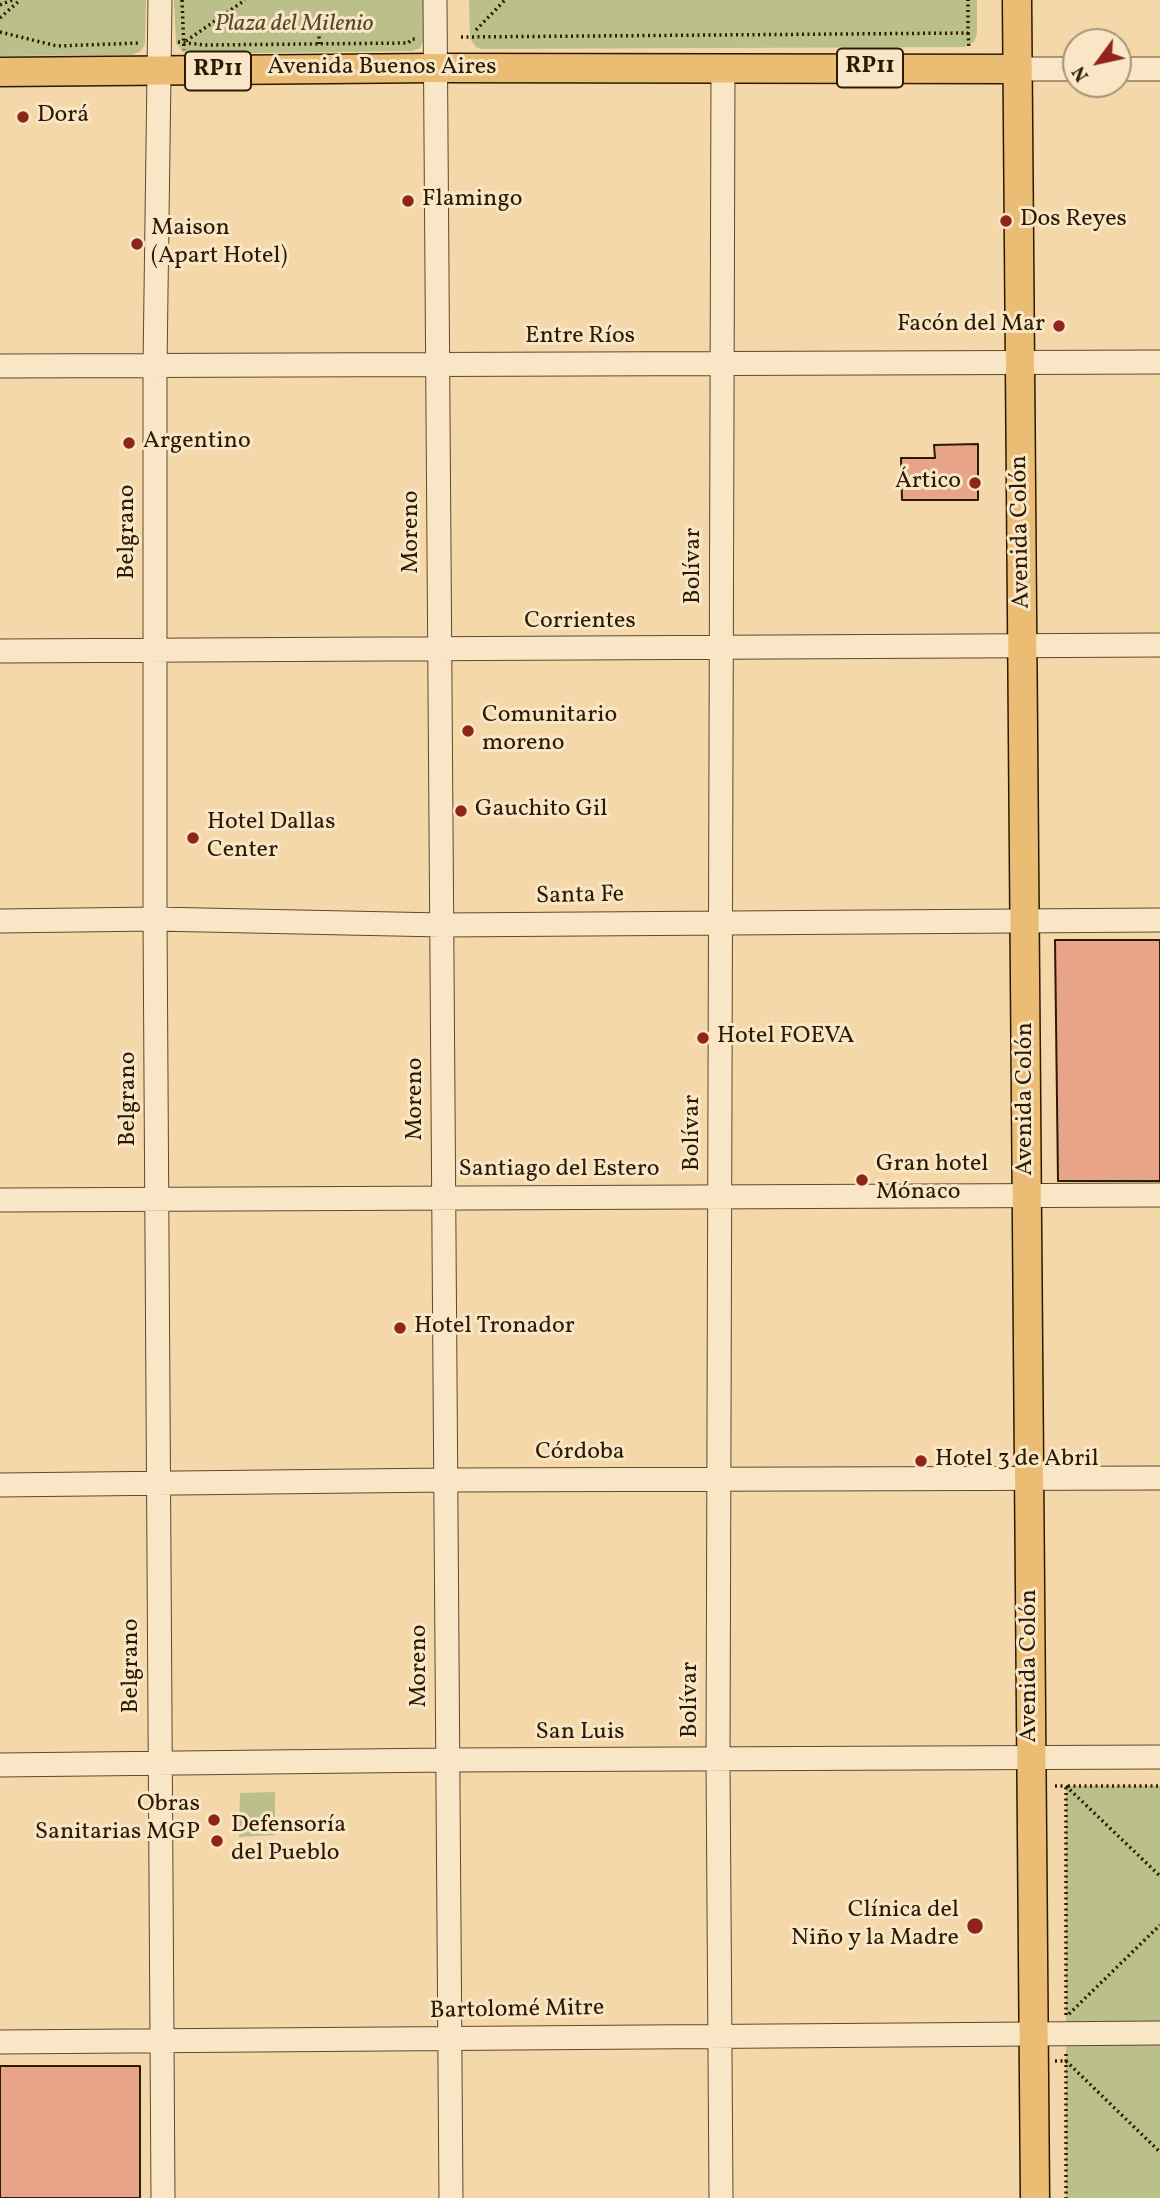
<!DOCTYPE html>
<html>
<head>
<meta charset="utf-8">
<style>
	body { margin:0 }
	#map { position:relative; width:1160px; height:2198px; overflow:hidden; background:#f5d8a9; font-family:Vollkorn,serif }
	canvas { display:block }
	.north { position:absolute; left:1062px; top:28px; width:70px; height:70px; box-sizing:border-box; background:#f8e6c7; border:2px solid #a69478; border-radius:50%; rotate:237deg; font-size:19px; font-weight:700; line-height:28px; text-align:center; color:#2c1a02 }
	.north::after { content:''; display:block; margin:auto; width:24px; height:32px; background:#8f2418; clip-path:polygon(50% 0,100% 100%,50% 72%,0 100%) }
</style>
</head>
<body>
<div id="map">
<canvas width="1160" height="2198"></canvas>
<div class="north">N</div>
</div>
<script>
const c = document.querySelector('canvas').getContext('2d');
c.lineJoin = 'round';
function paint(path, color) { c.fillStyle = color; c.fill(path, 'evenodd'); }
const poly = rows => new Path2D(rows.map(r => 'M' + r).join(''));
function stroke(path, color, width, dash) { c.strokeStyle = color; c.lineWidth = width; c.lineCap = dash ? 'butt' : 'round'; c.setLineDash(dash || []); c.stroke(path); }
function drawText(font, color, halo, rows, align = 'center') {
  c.font = font + ' Vollkorn,serif'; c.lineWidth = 6; c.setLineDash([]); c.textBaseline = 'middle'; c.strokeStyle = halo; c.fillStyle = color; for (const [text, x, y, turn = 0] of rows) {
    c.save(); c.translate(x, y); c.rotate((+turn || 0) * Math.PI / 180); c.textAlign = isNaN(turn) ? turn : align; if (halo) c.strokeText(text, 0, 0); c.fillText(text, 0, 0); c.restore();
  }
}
paint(poly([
	[0,0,146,0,145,44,141,51,132,55,0,56],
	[174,0,424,0,424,40,420,48,412,51,189,54,183,52,176,43],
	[469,0,977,0,977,33,974,42,964,47,481,49,476,47,470,39],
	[1066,1786,1160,1786,1160,2198,1066,2198],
	[275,1792,275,1835,239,1837,240,1793]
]), '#bbbf89');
const building = poly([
	[978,444,978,500,902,500,901,458,935,458,934,445,978,444],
	[1055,940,1160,940,1160,1181,1058,1181,1055,940],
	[0,2066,140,2066,140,2198,0,2198,0,2066]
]);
paint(building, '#e7a489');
stroke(building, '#2c1a02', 2);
const minor = poly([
	[160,0,155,366,155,919,163,2198],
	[435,0,451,2198],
	[1018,69,1076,69],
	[1118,69,1160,69],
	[0,366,1160,362],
	[0,651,1160,645],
	[0,921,155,919,442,925,1160,920],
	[0,1200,1160,1195],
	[0,1485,446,1480,1160,1478],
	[0,1765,447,1760,1160,1757],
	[0,2042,1160,2033],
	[721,2198,718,1760,723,69]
]);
const major = poly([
	[1017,0,1035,2198],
	[0,72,436,68,1018,69]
]);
stroke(minor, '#5e4a2c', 25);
stroke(major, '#2c1a02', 31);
stroke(poly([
	[182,0,184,50],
	[0,5,12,0],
	[0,18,20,0],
	[476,30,505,0],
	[0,32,57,46,140,43],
	[968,33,969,48],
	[461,37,968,33,968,0],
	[186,41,245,0],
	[178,42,205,45,408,43,412,39,418,39],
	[319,44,319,15],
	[1055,1786,1066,1786,1160,1876],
	[1069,2014,1160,1925],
	[1066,2015,1066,1786,1160,1786],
	[1066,2054,1066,2198],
	[1055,2061,1066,2061,1160,2152]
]), '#2c1a02', 3.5, [2, 3.5]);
stroke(minor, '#f8e6c7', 23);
stroke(major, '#eabc74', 28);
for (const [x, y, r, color] of [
	[23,117,7,"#8f2418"],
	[408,201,7,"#8f2418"],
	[1006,221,7,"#8f2418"],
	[137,244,7,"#8f2418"],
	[1059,326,7,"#8f2418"],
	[129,443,7,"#8f2418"],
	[975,483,7,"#8f2418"],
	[468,731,7,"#8f2418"],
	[461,811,7,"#8f2418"],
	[193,838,7,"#8f2418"],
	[703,1038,7,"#8f2418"],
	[862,1180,7,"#8f2418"],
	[400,1328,7,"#8f2418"],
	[921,1461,7,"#8f2418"],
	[214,1820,7,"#8f2418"],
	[217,1841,7,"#8f2418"],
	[975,1926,9,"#8f2418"]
]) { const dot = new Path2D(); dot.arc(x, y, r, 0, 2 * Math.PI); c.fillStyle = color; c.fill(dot); stroke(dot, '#f8e6c7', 2.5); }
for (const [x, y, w] of [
	[870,68,66],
	[218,71,66]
]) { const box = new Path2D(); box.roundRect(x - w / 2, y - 19.5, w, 39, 5); c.fillStyle = '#f8e6c7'; c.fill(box); stroke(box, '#2c1a02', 2); }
drawText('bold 23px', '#2c1a02', null, [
	["RP11",870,68],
	["RP11",218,71]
]);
drawText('italic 24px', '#574c2a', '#f8e6c7', [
	["Plaza del Milenio",294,26]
]);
drawText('24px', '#2c1a02', '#f8e6c7', [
	["Avenida Buenos Aires",382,69],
	["Entre Ríos",580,338],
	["Belgrano",129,532,-90],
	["Moreno",413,532,-90],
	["Avenida Colón",1022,532,-91],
	["Bolívar",695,566,-90],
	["Corrientes",580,623],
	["Santa Fe",580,897,-1],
	["Belgrano",130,1099,-90],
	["Moreno",417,1099,-90],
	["Avenida Colón",1027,1099,-90],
	["Bolívar",694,1133,-90],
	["Santiago del Estero",559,1171],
	["Córdoba",580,1454],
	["Belgrano",133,1666,-90],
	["Moreno",421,1666,-90],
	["Avenida Colón",1031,1666,-90],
	["Bolívar",692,1700,-90],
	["San Luis",580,1734],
	["Bartolomé Mitre",517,2011,-1]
]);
drawText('24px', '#2c1a02', '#f8e6c7', [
	["Dorá",37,117],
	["Flamingo",422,201],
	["Dos Reyes",1020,221],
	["Maison",151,230],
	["(Apart Hotel)",151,258],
	["Facón del Mar",1045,326,"right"],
	["Argentino",143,443],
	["Ártico",961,483,"right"],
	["Comunitario",482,717],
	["moreno",482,745],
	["Gauchito Gil",475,811],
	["Hotel Dallas",207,824],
	["Center",207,852],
	["Hotel FOEVA",717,1038],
	["Gran hotel",876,1166],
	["Mónaco",876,1194],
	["Hotel Tronador",414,1328],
	["Hotel 3 de Abril",935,1461],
	["Obras",200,1806,"right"],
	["Sanitarias MGP",200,1834,"right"],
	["Defensoría",231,1827],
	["del Pueblo",231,1855],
	["Clínica del",959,1912,"right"],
	["Niño y la Madre",959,1940,"right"]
], 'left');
</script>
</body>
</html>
